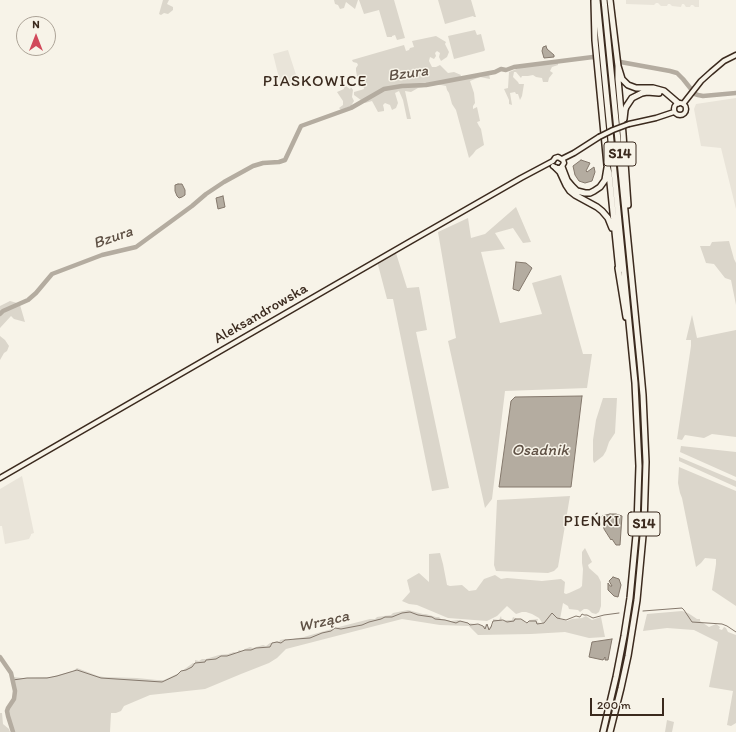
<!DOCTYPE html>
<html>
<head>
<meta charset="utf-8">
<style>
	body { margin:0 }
	#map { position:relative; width:736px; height:732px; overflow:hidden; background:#f7f3e8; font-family:Itim,sans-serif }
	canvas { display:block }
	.north { position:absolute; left:16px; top:16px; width:40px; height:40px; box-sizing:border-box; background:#f7f3e8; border:1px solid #aca397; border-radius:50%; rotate:0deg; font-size:11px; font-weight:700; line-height:16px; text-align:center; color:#3b2a1e }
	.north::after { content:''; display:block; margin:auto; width:14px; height:18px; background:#d1495b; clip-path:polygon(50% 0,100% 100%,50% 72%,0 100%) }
	.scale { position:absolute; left:590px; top:698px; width:74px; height:18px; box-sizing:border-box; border:2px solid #3b2a1e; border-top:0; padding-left:5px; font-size:12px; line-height:14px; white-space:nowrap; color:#3b2a1e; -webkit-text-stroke:3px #f7f3e8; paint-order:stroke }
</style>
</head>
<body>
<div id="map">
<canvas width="736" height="732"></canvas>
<div class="north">N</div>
<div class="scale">200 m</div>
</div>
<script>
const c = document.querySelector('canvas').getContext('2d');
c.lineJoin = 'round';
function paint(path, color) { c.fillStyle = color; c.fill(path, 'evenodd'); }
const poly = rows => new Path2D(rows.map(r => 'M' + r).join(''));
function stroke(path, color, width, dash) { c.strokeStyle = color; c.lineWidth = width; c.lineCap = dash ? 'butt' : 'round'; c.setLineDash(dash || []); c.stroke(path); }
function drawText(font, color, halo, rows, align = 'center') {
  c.font = font + ' Itim,sans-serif'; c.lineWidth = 3; c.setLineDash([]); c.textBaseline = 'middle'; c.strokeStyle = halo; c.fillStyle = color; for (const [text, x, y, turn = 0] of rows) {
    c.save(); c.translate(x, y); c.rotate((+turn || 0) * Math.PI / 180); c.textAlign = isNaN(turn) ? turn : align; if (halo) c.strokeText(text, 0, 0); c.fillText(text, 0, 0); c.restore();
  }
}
paint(poly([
	[626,0,699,0,699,7,695,7,693,5,691,5,690,7,686,7,684,4,682,4,681,7,672,6,670,4,668,4,667,6,661,6,658,3,656,3,654,5,626,4],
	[288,50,298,81,293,82,280,82,273,54],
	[736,98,736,209,721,148,701,146,694,109,696,104],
	[22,476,34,533,31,534,31,535,29,539,5,544,2,526,0,526,0,489]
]), '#e9e4d9');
paint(poly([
	[163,0,169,0,167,4,173,7,173,10,168,14,164,13,161,15,159,14],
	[334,0,358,0,355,9,346,2,344,8,340,9,338,5,335,4],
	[359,0,394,0,405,38,397,40,395,35,392,36,392,37,387,37,379,10,364,14],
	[438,0,471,0,476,17,474,17,473,16,445,24],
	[475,30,477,35,481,34,485,50,484,51,454,59,448,36],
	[436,36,446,42,445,44,449,52,447,57,441,61,439,57,440,53,437,51,435,53,436,56,434,59,430,57,429,61,432,67,436,67,440,65,448,73,454,72,461,75,459,79,489,74,490,79,480,77,470,81,474,93,475,103,473,106,473,109,477,107,480,121,477,122,479,126,481,129,484,145,476,150,473,154,469,158,456,110,452,104,449,93,447,90,446,86,441,85,435,85,430,86,418,88,411,92,405,91,411,119,407,119,403,100,399,91,395,93,398,103,396,108,392,110,390,105,385,103,383,105,384,109,384,111,378,112,372,101,365,103,354,95,354,92,361,90,364,89,361,78,357,76,356,71,356,68,358,65,357,63,353,62,352,60,404,45,406,51,409,50,410,48,414,47,412,41],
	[558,62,558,65,552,67,550,71,553,73,549,78,548,82,543,82,542,78,536,77,533,75,528,76,522,76,521,78,516,72,514,72,513,77,518,82,519,84,524,84,522,96,520,100,518,94,516,94,515,92,510,93,512,105,509,104,509,100,504,89,508,88,509,72,519,68],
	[343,84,345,84,347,87,350,89,351,87,353,90,352,97,354,101,351,106,341,110,339,108,343,105,343,101,337,92,344,89],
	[516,207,531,242,523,243,513,228,495,233,505,249,481,252,500,323,542,314,532,283,561,275,583,354,592,354,587,388,505,391,492,499,485,508,448,341,456,338,438,232,468,218,471,238,485,234],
	[729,241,734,259,736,263,736,305,731,280,725,278,714,264,706,263,700,246,710,246,712,242],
	[395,250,407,288,419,287,427,330,416,332,449,488,432,491,393,299,387,299,377,261],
	[10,301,17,303,20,305,25,322,14,319,11,316,0,328,0,306],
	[692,315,697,338,736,330,736,437,712,434,704,438,685,435,682,440,677,439,691,346,691,340,686,340],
	[0,336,5,340,9,346,7,351,4,353,0,360],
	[603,398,617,398,615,433,609,442,606,451,603,456,594,463,593,460,593,440,596,420],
	[681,446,736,452,736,477,680,452],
	[679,457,736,481,736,487,679,461],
	[679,467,736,491,736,606,712,590,716,564,716,559,705,558,701,563,696,567,682,498,680,493,678,483],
	[570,496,558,567,554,571,548,573,496,571,494,565,497,500],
	[585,548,592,562,588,565,589,568,598,576,601,582,601,606,599,612,596,614,592,613,589,610,587,609,584,609,580,612,578,610,569,609,568,606,563,603,560,619,567,621,572,619,582,618,586,616,592,620,601,617,605,637,589,638,565,632,531,634,478,635,469,626,440,625,402,619,286,649,277,658,269,663,241,674,205,689,150,695,124,706,121,711,116,713,111,713,110,732,11,732,11,727,8,714,9,707,8,706,13,700,14,696,13,686,12,680,14,677,22,678,51,677,73,671,77,668,98,676,104,677,137,678,157,680,164,680,179,673,193,663,195,663,195,660,199,661,202,659,206,659,219,655,228,654,234,652,237,653,239,650,242,651,245,649,250,647,253,648,263,645,266,646,270,643,278,641,279,642,280,640,285,639,288,640,304,637,335,628,370,619,375,619,377,617,391,615,393,613,408,610,423,614,426,614,436,617,439,617,441,619,451,621,458,620,463,622,480,625,483,626,485,626,485,624,489,628,493,624,493,619,499,620,501,616,502,621,507,620,512,620,513,617,517,619,523,620,526,623,528,622,530,620,538,619,537,622,543,624,539,618,532,614,526,612,522,612,516,614,507,606,497,616,487,621,448,618,417,605,409,604,402,601,410,592,407,580,419,573,429,582,429,554,440,553,443,564,447,585,450,586,462,585,469,591,476,590,484,579,495,575,501,579,507,578,542,581,561,579,565,582,564,593,566,594,569,593,580,588,582,586,583,569,582,563,582,552],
	[682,611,688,613,697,619,700,619,700,621,709,627,716,624,720,627,719,629,722,630,724,627,726,628,728,632,736,635,736,723,731,726,727,725,733,691,709,687,718,642,694,630,667,628,643,631,647,614],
	[0,713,2,713,3,724,9,729,10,732,0,732],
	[667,720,674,722,672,732,665,732]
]), '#dbd6cb');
const water = poly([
	[546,46,547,49,554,55,554,57,544,58,542,51,543,47,546,46],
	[581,160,590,163,586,171,587,172,594,167,595,172,592,181,585,183,579,181,575,175,573,166,581,160],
	[178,184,182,184,185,190,185,195,182,197,179,198,177,196,175,191,175,185,178,184],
	[223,196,225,207,218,209,216,198,223,196],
	[516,262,526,263,532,268,519,291,513,289,516,262],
	[582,396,571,487,499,487,511,401,515,397,582,396],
	[610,514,616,514,622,516,620,545,616,545,612,539,611,540,604,529,602,516,610,514],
	[613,577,619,579,621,585,618,597,614,596,608,590,608,583,610,586,612,586,609,581,613,577],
	[612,639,608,660,605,660,605,657,603,660,589,657,592,642,612,639]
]);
paint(water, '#b4aca0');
stroke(water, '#84786c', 1);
stroke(poly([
	[643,611,682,608,684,610,692,622,722,624,727,626,736,632],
	[13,680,27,678,47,678,57,676,77,670,101,678,162,682,177,675,181,671,186,670,192,667,195,663,205,662,206,660,216,659,221,656,227,656,245,650,251,650,256,648,270,647,272,643,277,642,281,643,285,640,296,639,310,638,322,633,331,631,335,628,341,629,362,625,369,622,381,619,385,617,392,617,402,613,410,612,418,615,432,617,435,619,445,620,456,623,460,621,468,623,470,625,478,624,483,626,485,629,487,624,489,630,491,627,493,621,503,620,507,622,514,621,515,619,521,619,527,623,529,621,536,621,537,624,544,623,552,613,557,618,566,620,576,616,580,617,582,614,584,615,587,615,593,618,604,615,619,613]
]), '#84786c', 1);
stroke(poly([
	[0,314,3,311,28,300,36,293,52,274,102,255,136,247,192,206,206,194,224,182,253,166,263,163,279,162,285,160,301,126,351,108,384,89,402,86,426,85,495,72,501,69,506,70,514,67,593,57,670,71,677,73,683,79,695,94,698,95,703,96,736,93],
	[0,657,11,673,15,691,14,699,8,708,7,711,8,716,13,732]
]), '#b4aca0', 4.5);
const secondary = poly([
	'674 109a6 6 0 1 1 12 0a6 6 0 1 1-12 0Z',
	[683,104,701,81,711,72,724,61,736,55],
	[629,124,656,118,674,112],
	[562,159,574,153,599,137],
	[0,478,411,241,521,178,553,161,555,158,558,157,563,160,564,163,561,168,556,168,553,166]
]);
const highway = poly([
	[597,0,635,383,639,466,637,525,634,556,630,598,624,636,616,677,603,732],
	[604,0,640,362,643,395,646,462,644,525,637,600,628,656,621,688,610,732],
	[610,0,618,66,622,79,628,85,636,88,653,88,664,91,678,103],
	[594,1,595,40,607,165,609,173,619,271],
	[618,66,618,79,623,134,628,205],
	[624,119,625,110,626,107,632,98,642,93,647,92,659,93],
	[562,167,567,180,572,186,577,191,585,193,590,193,594,191,600,187,605,180,607,168],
	[556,168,560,172,566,185,570,191,575,195,597,207,602,211,608,218,612,228],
	[618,268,626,317]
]);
stroke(secondary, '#3b2a1e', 7);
stroke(highway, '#3b2a1e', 8);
stroke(secondary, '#f7f3e8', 4);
stroke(highway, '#f7f3e8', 5);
const secondaryBridge = poly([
	[599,137,613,130,629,124]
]);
stroke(secondaryBridge, '#3b2a1e', 7, []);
stroke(secondaryBridge, '#f7f3e8', 4);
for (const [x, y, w] of [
	[620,154,32],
	[644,524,32]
]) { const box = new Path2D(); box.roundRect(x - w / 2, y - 12, w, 24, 3); c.fillStyle = '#f7f3e8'; c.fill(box); stroke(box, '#3b2a1e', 1); }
drawText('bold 14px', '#3b2a1e', null, [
	["S14",620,154],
	["S14",644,524]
]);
drawText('15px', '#3b2a1e', '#f7f3e8', [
	["Aleksandrowska",261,314,-30]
]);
drawText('italic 16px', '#5f5145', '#f7f3e8', [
	["Bzura",408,74,-8],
	["Bzura",113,238,-19],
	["Osadnik",540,451],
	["Wrząca",324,622,-13]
]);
c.letterSpacing = '1px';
drawText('16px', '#3b2a1e', '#f7f3e8', [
	["PIASKOWICE",315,82],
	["PIEŃKI",592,522]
]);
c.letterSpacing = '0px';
</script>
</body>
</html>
